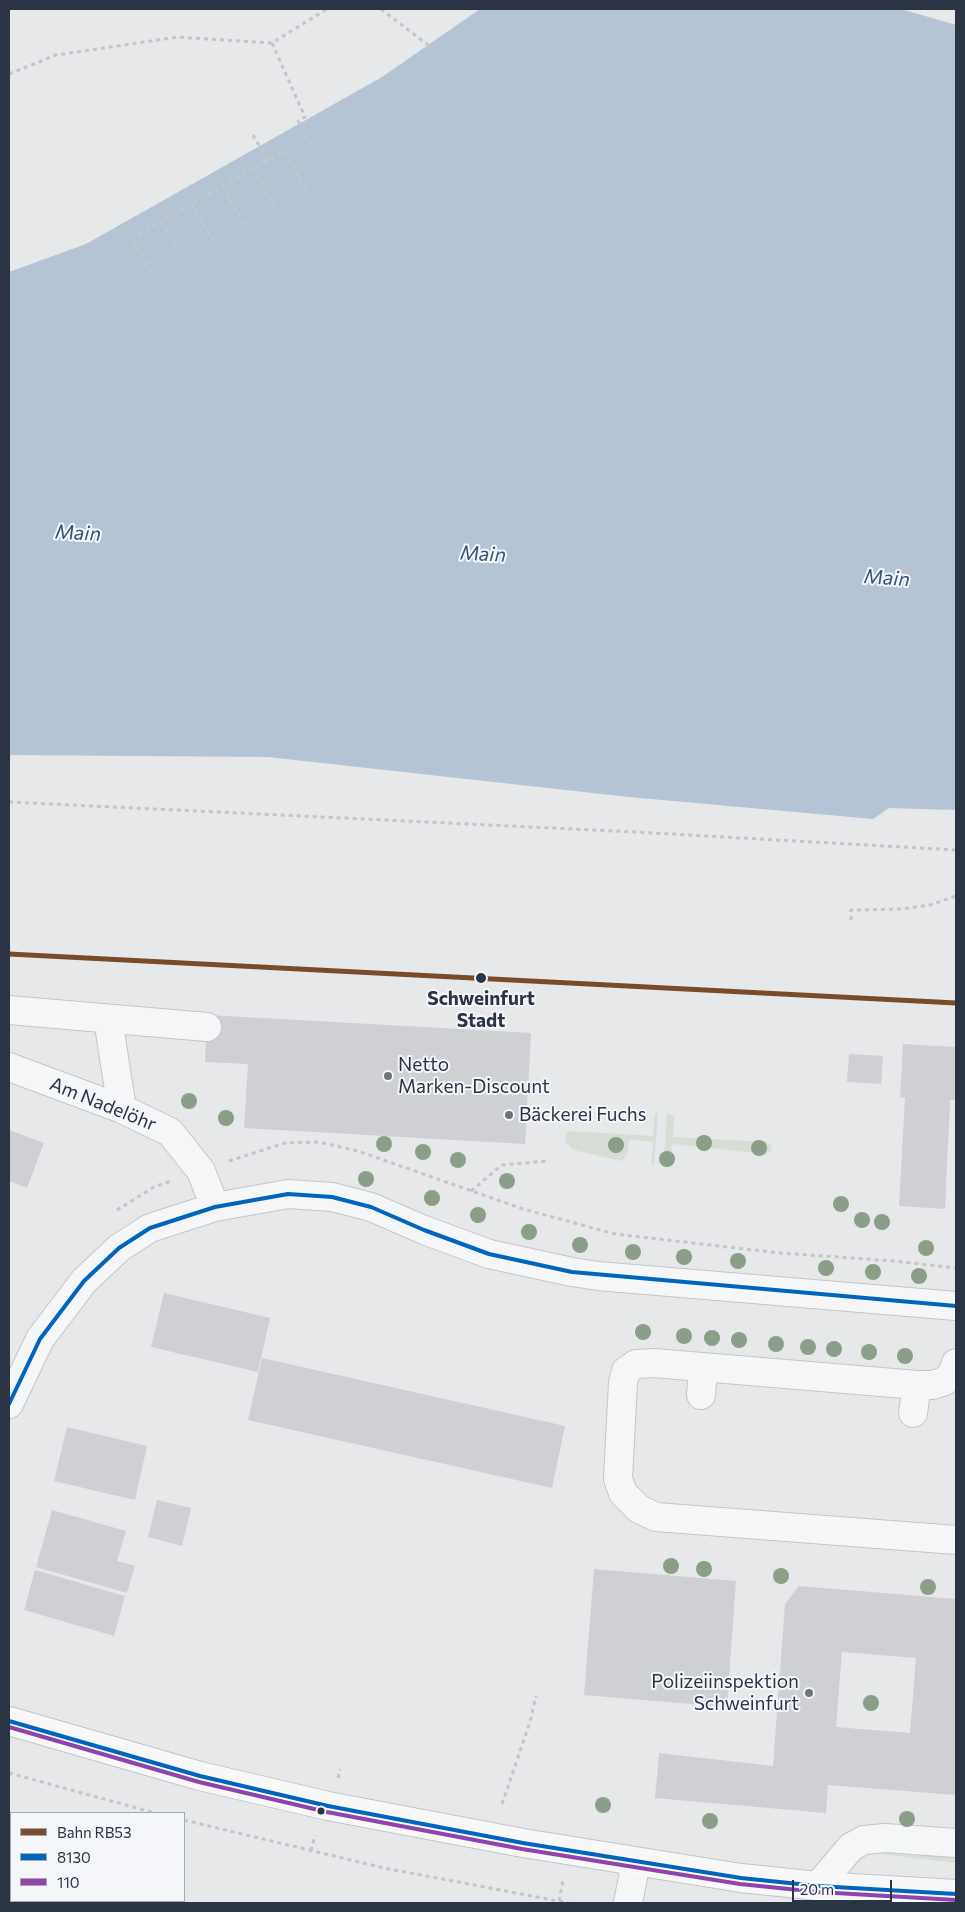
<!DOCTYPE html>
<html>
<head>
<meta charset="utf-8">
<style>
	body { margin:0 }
	#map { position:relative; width:965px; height:1912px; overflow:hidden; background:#e6e8ea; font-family:Commissioner,sans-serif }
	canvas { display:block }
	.frame { position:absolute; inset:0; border:10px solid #2b3445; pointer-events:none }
	.legend { position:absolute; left:10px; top:1812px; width:175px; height:90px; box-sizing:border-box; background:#f4f6f9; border:1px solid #a4a8b1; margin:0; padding:6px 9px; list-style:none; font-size:15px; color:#2b3445 }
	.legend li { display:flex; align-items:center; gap:10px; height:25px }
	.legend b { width:25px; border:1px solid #a4a8b1 }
	.scale { position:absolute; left:792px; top:1880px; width:100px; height:22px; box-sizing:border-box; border:2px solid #2b3445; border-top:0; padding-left:6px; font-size:15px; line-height:18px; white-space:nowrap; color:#2b3445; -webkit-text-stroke:4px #f4f6f9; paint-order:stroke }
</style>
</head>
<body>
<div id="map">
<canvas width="965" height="1912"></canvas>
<div class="frame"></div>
<ul class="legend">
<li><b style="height:6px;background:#7a4b2a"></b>Bahn RB53</li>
<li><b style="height:6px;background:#0065bd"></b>8130</li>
<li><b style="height:6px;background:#8e44ad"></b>110</li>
</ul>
<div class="scale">20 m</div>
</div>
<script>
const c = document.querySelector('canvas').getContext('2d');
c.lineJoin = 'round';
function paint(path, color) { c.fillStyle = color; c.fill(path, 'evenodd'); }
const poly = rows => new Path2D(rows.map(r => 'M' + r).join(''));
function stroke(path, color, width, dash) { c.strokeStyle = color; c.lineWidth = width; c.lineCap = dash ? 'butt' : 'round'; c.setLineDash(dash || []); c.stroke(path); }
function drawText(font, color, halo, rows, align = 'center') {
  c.font = font + ' Commissioner,sans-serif'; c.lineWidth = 4; c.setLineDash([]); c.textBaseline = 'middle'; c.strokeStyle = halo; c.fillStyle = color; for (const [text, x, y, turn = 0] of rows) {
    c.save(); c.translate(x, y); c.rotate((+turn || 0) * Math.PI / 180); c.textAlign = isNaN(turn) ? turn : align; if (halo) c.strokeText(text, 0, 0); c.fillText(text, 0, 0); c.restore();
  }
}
paint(poly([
	[658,1113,654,1166,651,1163,653,1142,629,1139,627,1154,622,1161,573,1150,565,1141,566,1134,570,1131,653,1136,655,1114],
	[667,1113,674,1116,673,1137,767,1142,770,1144,772,1151,765,1154,672,1144,670,1163,667,1167,663,1167],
	[876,1850,956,1852,956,1863,873,1853]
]), '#d6ded6');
paint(poly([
	[480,9,901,9,956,25,956,810,889,808,873,819,629,797,268,757,9,755,9,272,86,244,382,77]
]), '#b4c4d5');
paint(poly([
	[207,1015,531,1033,525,1144,244,1128,248,1064,205,1062],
	[903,1044,956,1047,955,1100,950,1100,945,1209,899,1206,905,1098,900,1097],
	[849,1054,883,1056,881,1084,847,1082],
	[9,1130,44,1143,27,1188,9,1181],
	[164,1293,270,1318,258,1372,151,1347],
	[262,1358,565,1426,552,1488,248,1420],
	[67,1427,147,1446,135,1500,54,1481],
	[157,1500,191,1508,182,1546,148,1537],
	[52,1510,126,1531,117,1561,135,1566,127,1593,36,1567],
	[594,1569,736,1581,727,1707,584,1695],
	[35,1570,125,1596,114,1636,24,1610],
	[799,1586,956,1599,956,1795,828,1785,826,1813,655,1798,659,1753,773,1766,785,1604],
	[842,1652,916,1658,910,1733,836,1727]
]), '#ced0d3');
const minor = poly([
	[9,1010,207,1027],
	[108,1019,122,1109],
	[9,1067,122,1109,170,1132,201,1171,215,1207],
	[956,1363,953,1372,945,1381,933,1385,917,1385,654,1363,636,1364,626,1371,623,1382,618,1479,623,1493,639,1509,656,1517,956,1540],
	[701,1395,703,1367],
	[9,1404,40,1339,84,1281,119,1248,150,1228,215,1207,288,1194,332,1197,371,1207,424,1230,489,1254,572,1272,598,1276,956,1306],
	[913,1413,917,1385],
	[818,1886,851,1847,864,1840,885,1838,956,1843],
	[628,1903,636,1862]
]);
const major = poly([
	[9,1721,200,1776,328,1806,523,1843,741,1878,818,1886,956,1894]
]);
stroke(minor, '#c4c6c8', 30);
stroke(major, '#c2c5c8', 30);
stroke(poly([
	[381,9,428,45],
	[272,43,305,117,298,121,314,148],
	[9,74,56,55,178,37,272,43,327,9],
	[253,135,268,161],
	[253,169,275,208],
	[222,186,244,224],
	[192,203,213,240],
	[162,221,183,258],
	[151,272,131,238,284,151,306,191],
	[9,802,635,832,956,850],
	[851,920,851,910,902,909,930,905,956,896],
	[229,1161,285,1143,319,1142,358,1151,523,1209,615,1234,780,1253,894,1261,956,1268],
	[471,1191,502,1165,547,1161],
	[117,1210,154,1187,171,1181],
	[9,1773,155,1813],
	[338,1778,340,1769],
	[502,1804,530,1722,536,1696],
	[184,1820,384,1868,569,1903],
	[311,1851,315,1835],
	[559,1901,563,1880]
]), '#c5c6ca', 3, [4, 4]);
stroke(minor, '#f5f6f7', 28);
stroke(major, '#f8f8f8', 28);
stroke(poly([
	[9,1404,40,1339,84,1281,119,1248,150,1228,215,1207,288,1194,332,1197,371,1207,424,1230,489,1254,572,1272,956,1306],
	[9,1721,200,1776,328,1806,523,1843,741,1878,818,1886,956,1894]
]), '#0065bd', 4);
stroke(poly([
	[9,1727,199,1782,327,1812,522,1849,740,1884,818,1892,956,1900]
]), '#8e44ad', 4);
stroke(poly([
	[9,954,956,1003]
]), '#7a4b2a', 5);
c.fillStyle = '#8a9e88';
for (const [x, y] of [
	[189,1101],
	[226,1118],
	[704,1143],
	[384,1144],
	[616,1145],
	[759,1148],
	[423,1152],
	[667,1159],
	[458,1160],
	[366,1179],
	[507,1181],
	[432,1198],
	[841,1204],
	[478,1215],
	[862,1220],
	[882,1222],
	[529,1232],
	[580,1245],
	[926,1248],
	[633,1252],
	[684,1257],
	[738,1261],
	[826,1268],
	[873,1272],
	[919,1276],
	[643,1332],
	[684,1336],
	[712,1338],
	[739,1340],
	[776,1344],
	[808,1347],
	[834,1349],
	[869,1352],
	[905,1356],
	[671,1566],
	[704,1569],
	[781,1576],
	[928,1587],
	[871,1703],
	[603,1805],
	[907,1819],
	[710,1821]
]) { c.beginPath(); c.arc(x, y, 8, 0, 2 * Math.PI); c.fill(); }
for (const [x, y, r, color] of [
	[481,978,6,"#2b3445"],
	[388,1076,5,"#6c737f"],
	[509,1115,5,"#6c737f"],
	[809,1693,5,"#6c737f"],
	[321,1811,4.5,"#2b3445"]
]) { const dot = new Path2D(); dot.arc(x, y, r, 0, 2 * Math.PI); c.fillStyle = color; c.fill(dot); stroke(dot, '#f4f6f9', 2); }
drawText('bold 19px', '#2b3445', '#f4f6f9', [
	["Schweinfurt",481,999],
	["Stadt",481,1021]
]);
drawText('19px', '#2b3445', '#f4f6f9', [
	["Netto",398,1065],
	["Marken-Discount",398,1087],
	["Bäckerei Fuchs",519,1115],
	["Polizeiinspektion",799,1682,"right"],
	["Schweinfurt",799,1704,"right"]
], 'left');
drawText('19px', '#2b3445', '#f4f6f9', [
	["Am Nadelöhr",103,1104,22]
]);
drawText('italic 20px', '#34527a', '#f4f6f9', [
	["Main",78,533,3],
	["Main",483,554,3],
	["Main",887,578,4]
]);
</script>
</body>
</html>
